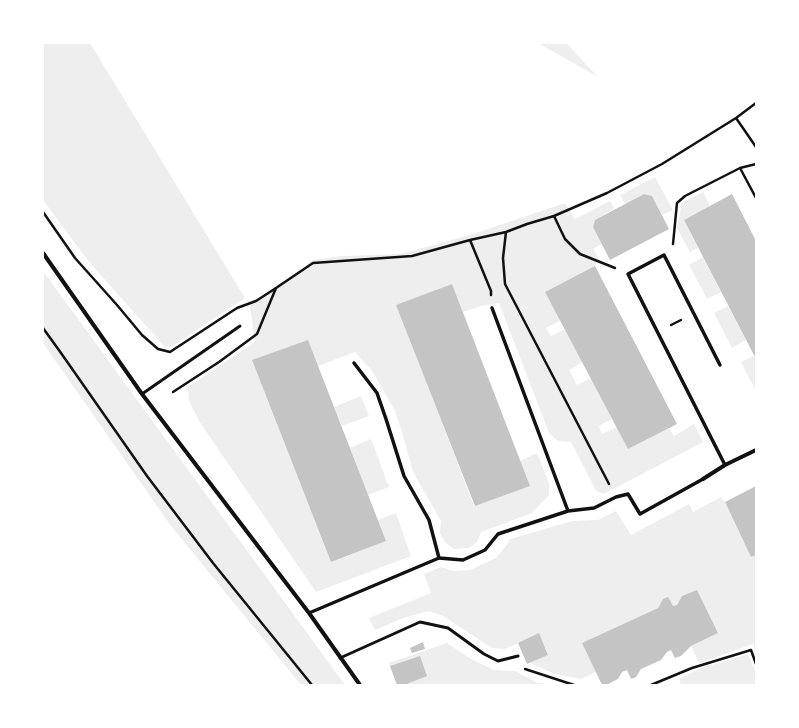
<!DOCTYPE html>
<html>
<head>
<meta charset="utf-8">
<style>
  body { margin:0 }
  #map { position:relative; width:799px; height:728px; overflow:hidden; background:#fff; font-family:"DM Sans",sans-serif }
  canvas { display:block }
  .frame { position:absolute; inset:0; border:44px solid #fff; pointer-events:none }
</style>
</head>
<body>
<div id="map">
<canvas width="799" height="728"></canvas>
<div class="frame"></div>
</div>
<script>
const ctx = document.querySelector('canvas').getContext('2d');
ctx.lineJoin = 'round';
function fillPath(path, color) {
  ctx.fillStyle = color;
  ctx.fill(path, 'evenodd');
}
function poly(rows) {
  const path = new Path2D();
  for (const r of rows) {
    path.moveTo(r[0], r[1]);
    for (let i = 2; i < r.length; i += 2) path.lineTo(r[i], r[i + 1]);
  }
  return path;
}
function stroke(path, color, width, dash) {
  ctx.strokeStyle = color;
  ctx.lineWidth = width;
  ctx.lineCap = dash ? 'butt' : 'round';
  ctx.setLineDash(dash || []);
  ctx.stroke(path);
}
const green = poly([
  [43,43,90,43,245,298,173,346,165,347,89,262,43,200],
  [538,43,566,43,598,77],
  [655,177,673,210,662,215,652,196,644,194,625,204,620,195],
  [703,192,710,206,684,220,698,248,690,252,677,228,682,203],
  [610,201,614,209,595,220,593,227,602,244,593,249,599,259,595,266,560,285,561,320,546,328,551,336,565,329,583,362,569,370,577,385,591,378,612,419,599,426,602,434,617,427,628,449,669,428,674,436,694,424,703,442,604,494,596,491,571,442,558,441,549,433,499,303,481,306,463,312,452,284,397,305,474,506,530,486,520,461,537,453,549,483,549,495,532,513,481,532,477,542,469,548,454,549,445,542,440,533,441,521,413,472,402,432,395,411,372,371,355,352,318,366,252,360,331,562,386,541,378,520,396,513,411,556,316,592,199,421,189,401,188,387,255,342,250,306,313,260,342,256,400,254,470,235,565,203,575,219],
  [703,257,721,292,707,299,689,265],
  [43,271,345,685,301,685,171,526,43,343],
  [728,306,746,340,732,348,714,313],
  [754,356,756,359,756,391,741,362],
  [361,396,369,416,342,426,334,407],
  [371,439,389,487,368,495,350,448],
  [721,497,725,502,751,557,756,555,756,652,753,644,699,663,691,646,718,633,697,590,682,596,677,605,673,606,663,599,658,608,583,643,596,672,581,679,555,674,530,663,548,654,539,634,505,649,492,648,443,616,429,611,403,618,375,630,369,618,431,593,424,574,441,567,454,571,470,570,496,558,506,546,510,539,572,521,598,520,616,511,631,535,689,504,693,512],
  [447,643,471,659,494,670,515,671,538,683,557,685,397,685,389,663],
  [748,654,756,673,756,685,680,685,681,684,679,679,701,668]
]);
const building = poly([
  [644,194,652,196,669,229,610,260,593,227,595,220],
  [732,194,756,241,756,359,684,220],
  [595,266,677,424,628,449,545,292],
  [452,284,530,486,475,506,396,305],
  [308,340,386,541,331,562,252,360],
  [756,486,756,555,751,557,725,502],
  [697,590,718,633,691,646,681,656,675,658,671,650,667,652,661,660,641,669,636,677,631,679,627,670,622,672,618,679,606,685,602,685,582,643,658,608,663,599,668,597,673,606,677,605,682,596],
  [539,633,548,655,527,664,518,643],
  [423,642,425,649,412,653,410,648],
  [420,656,427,676,404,685,397,685,390,666]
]);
const path = poly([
  [736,118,756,147],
  [756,164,740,168,756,198],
  [43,212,75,258,117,305,142,335,158,349,170,352,237,308,256,301,276,288],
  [554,216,565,239,580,254,615,268],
  [506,232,503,258,505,284,609,484],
  [470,240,491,291,491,295],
  [673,244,677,203,685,196,740,168],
  [671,325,681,320],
  [43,328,61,353,147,476,213,563,312,685],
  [173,392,219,362,257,334,276,288,313,263,412,256,470,240,506,232,527,224,554,216,607,193,662,164,736,118,756,103],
  [525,669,574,685],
  [651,685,692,668,751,650,756,664]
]);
const service = poly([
  [142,394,240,326],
  [309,613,439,558],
  [340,658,420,622,448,628,484,654,498,661,518,656]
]);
const pedestrian = poly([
  [354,363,377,393,386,419,404,476,429,520,439,558,463,560,485,550,498,534,568,511,492,308],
  [720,365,664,255,628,274,725,465],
  [568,511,594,508,616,497,628,494,640,514,703,479]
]);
const minor = poly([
  [43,253,142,394,309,613,360,685],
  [703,479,725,465,756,450]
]);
fillPath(green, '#eee');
fillPath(building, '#c4c4c4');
stroke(path, '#111', 2.5);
stroke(service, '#111', 3);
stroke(pedestrian, '#111', 3.5);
stroke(minor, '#111', 4);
</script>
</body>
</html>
